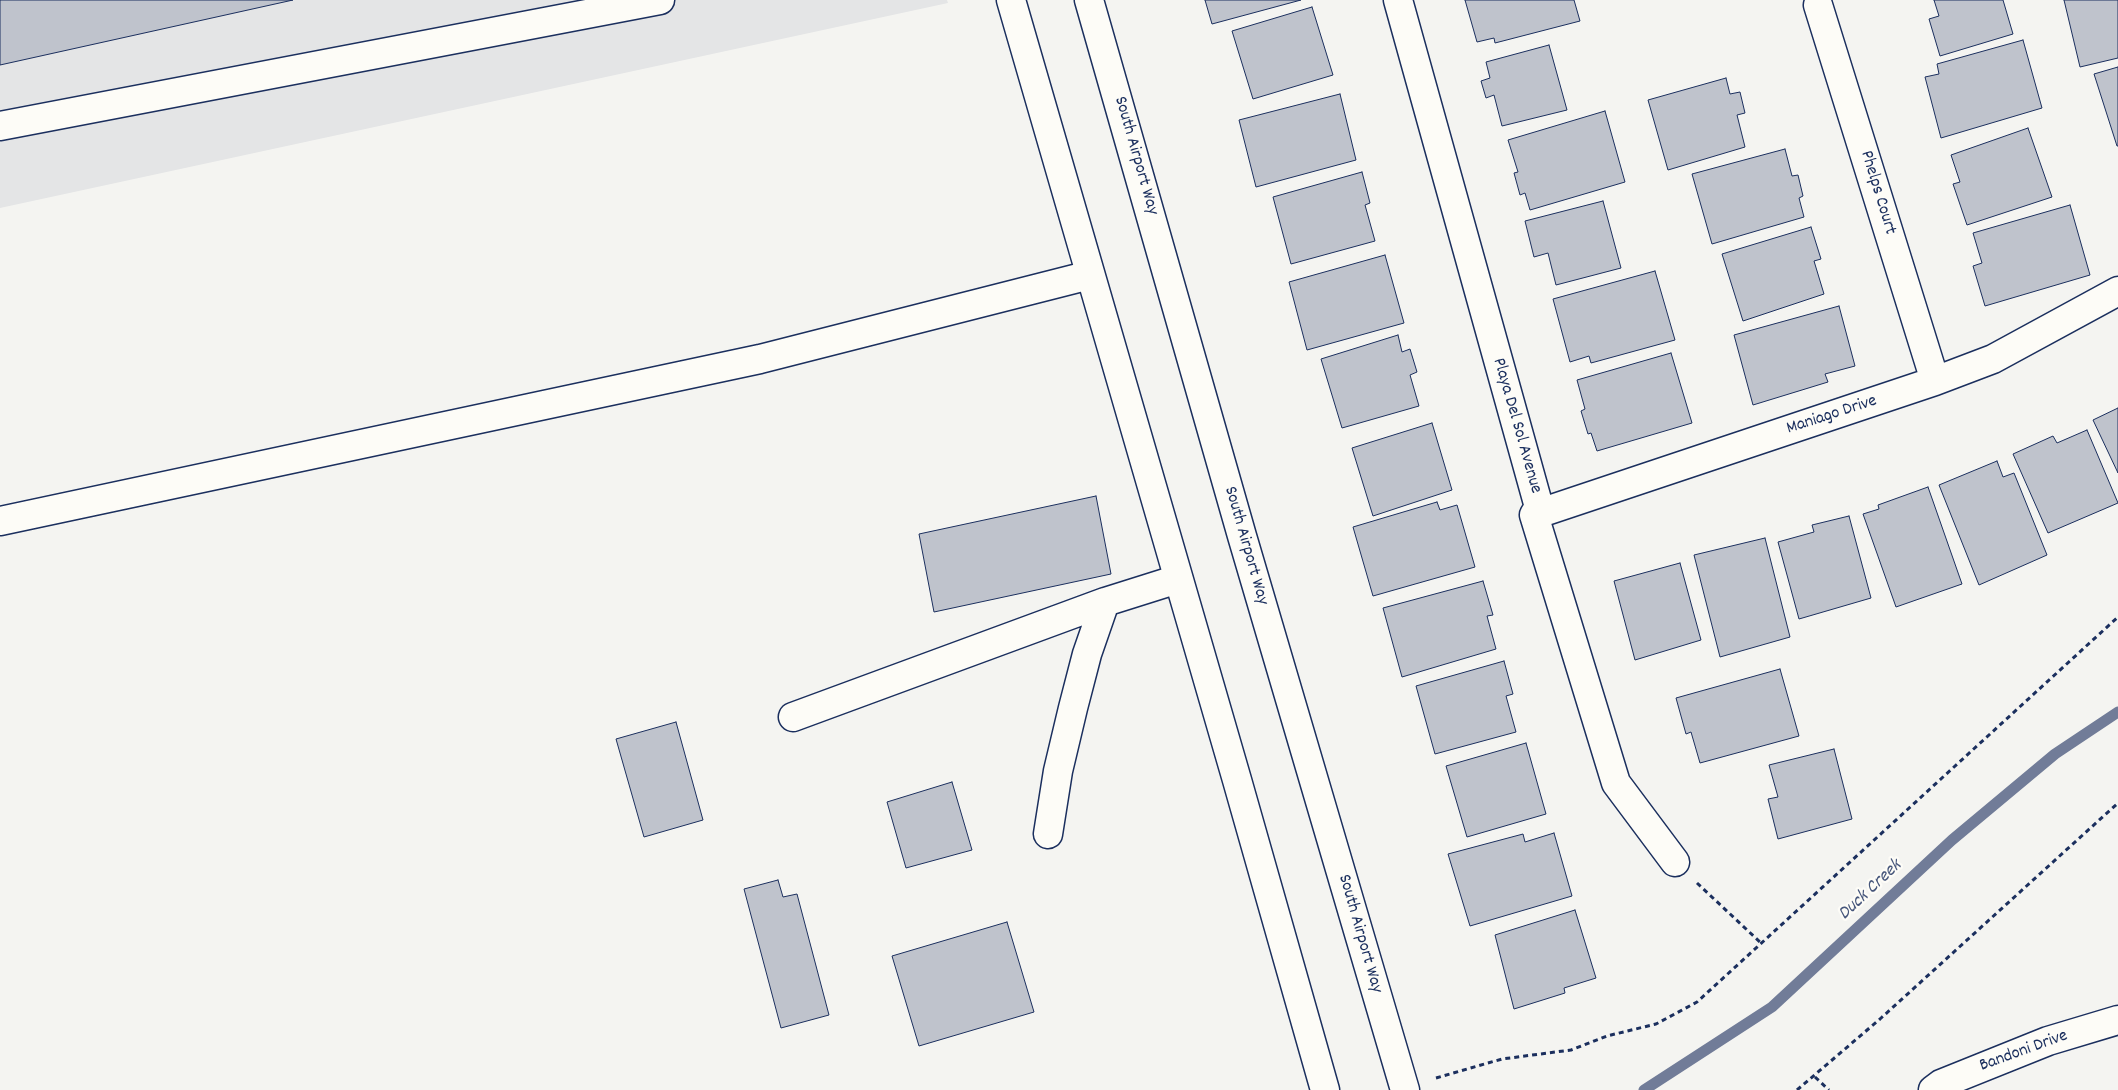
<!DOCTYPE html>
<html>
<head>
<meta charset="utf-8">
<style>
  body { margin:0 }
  canvas { display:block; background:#f4f4f1 }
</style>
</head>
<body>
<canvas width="2118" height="1090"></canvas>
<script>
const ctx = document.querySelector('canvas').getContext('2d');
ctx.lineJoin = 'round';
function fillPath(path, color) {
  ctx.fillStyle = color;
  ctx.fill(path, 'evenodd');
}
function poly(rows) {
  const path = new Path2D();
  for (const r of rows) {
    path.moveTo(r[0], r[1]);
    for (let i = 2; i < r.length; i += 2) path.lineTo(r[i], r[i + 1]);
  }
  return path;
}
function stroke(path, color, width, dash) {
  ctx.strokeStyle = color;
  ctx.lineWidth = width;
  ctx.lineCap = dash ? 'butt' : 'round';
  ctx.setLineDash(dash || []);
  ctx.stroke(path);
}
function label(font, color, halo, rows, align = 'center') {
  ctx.font = font + ' Dekko,sans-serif';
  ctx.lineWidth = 4.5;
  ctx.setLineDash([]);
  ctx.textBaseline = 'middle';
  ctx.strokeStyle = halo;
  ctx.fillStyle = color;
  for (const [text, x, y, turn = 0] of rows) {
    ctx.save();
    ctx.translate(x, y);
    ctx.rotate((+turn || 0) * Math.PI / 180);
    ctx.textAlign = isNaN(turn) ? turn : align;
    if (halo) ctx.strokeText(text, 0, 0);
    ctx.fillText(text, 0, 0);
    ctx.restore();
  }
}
const built = poly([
  [0,0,947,0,948,3,0,208]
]);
const stream = poly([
  [1644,1090,1772,1007,1952,840,2055,754,2118,712]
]);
const building = poly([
  [0,0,293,0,0,65,0,0],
  [1205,0,1301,0,1212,24,1205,0],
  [1465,0,1574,0,1580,21,1495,43,1494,38,1477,42,1465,0],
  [1934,0,2003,0,2013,34,1940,56,1929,19,1939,16,1934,0],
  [2064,0,2118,0,2118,58,2080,67,2064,0],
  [1312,7,1333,75,1253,99,1232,31,1312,7],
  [2023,40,2042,108,1941,138,1925,77,1939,74,1937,64,2023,40],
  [1549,45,1567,110,1502,126,1494,95,1486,98,1481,81,1490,78,1486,62,1549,45],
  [2118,67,2118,146,2117,146,2094,74,2118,67],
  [1726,78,1730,94,1740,92,1745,113,1737,115,1745,147,1668,170,1648,100,1726,78],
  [1340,94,1356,160,1256,187,1239,120,1340,94],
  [1605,111,1625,182,1530,210,1525,193,1520,195,1514,173,1518,172,1508,140,1605,111],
  [2028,128,2052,197,1967,225,1953,184,1960,182,1951,155,2028,128],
  [1785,149,1792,176,1798,175,1803,196,1799,198,1804,217,1712,244,1692,174,1785,149],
  [1362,172,1370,203,1365,205,1375,241,1291,264,1273,197,1362,172],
  [1603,201,1621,268,1556,285,1548,253,1534,257,1525,221,1603,201],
  [2070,205,2090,275,1985,306,1973,266,1982,263,1973,233,2070,205],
  [1811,227,1821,259,1814,261,1824,294,1743,321,1722,254,1811,227],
  [1385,255,1404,323,1307,350,1289,282,1385,255],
  [1655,271,1675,340,1591,363,1589,356,1570,362,1553,299,1655,271],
  [1839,306,1855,366,1825,374,1828,382,1753,405,1734,335,1839,306],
  [1398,335,1402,352,1410,349,1417,372,1410,375,1419,406,1342,428,1321,359,1398,335],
  [1671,353,1692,423,1597,451,1591,433,1588,434,1581,411,1585,409,1577,380,1671,353],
  [2118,408,2118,473,2093,420,2118,408],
  [1432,423,1452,490,1373,516,1352,448,1432,423],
  [2087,430,2118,503,2048,533,2013,454,2053,436,2057,443,2087,430],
  [1997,461,2003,477,2014,473,2047,555,1979,585,1939,485,1997,461],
  [1928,487,1962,584,1896,607,1863,514,1879,509,1878,505,1928,487],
  [1096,496,1111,574,934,612,919,534,1096,496],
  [1437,502,1440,510,1457,505,1475,567,1373,596,1353,527,1437,502],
  [1849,516,1871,598,1799,619,1778,542,1814,532,1812,525,1849,516],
  [1765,538,1790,637,1720,657,1694,555,1765,538],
  [1680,563,1701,640,1635,660,1614,581,1680,563],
  [1483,581,1493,615,1487,616,1496,649,1402,677,1383,608,1483,581],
  [1504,661,1513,694,1506,696,1516,732,1435,754,1416,686,1504,661],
  [1780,669,1799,736,1700,763,1691,732,1686,734,1676,698,1780,669],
  [676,722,703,820,644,837,616,739,676,722],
  [1526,743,1546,814,1467,837,1446,766,1526,743],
  [1834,749,1852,819,1778,839,1768,799,1778,797,1769,765,1834,749],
  [952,782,972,850,906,868,887,802,952,782],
  [1554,833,1572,896,1470,926,1448,854,1523,834,1525,842,1554,833],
  [778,880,783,897,797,894,829,1015,781,1028,744,889,778,880],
  [1575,910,1596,978,1564,988,1565,993,1514,1009,1495,935,1575,910],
  [1007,922,1034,1012,919,1046,892,956,1007,922]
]);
const path = poly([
  [1697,883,1761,943],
  [1815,1077,1829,1090],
  [1436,1078,1502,1059,1571,1050,1607,1036,1656,1024,1697,1002,2118,617],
  [1797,1090,1880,1019,2118,803]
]);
const minor = poly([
  [1398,0,1539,507,1534,515,1616,783,1675,862],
  [1818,5,1935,381],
  [0,126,660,0],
  [1534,515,1935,381,1993,359,2118,291],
  [0,521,760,359,1090,275],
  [793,717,1105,602,1178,579],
  [1048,834,1058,771,1073,708,1087,654,1105,602],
  [1933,1090,1941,1084,2048,1041,2118,1020]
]);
const major = poly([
  [1011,0,1237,780,1325,1090],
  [1089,0,1242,536,1405,1090]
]);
const streetNames = [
  ["South Airport Way",1135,156,74],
  ["Phelps Court",1877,193,73],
  ["Maniago Drive",1832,416,-18],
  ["Playa Del Sol Avenue",1516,426,74],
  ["South Airport Way",1245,546,74],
  ["South Airport Way",1359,934,74],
  ["Bandoni Drive",2024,1052,-20]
];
const waterNames = [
  ["Duck Creek",1871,891,-43]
];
fillPath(built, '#e4e5e6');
stroke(stream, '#717c98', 11);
fillPath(building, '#bfc3cc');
stroke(building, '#1b2f5e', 1);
stroke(minor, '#1b2f5e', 31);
stroke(major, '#1b2f5e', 31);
stroke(path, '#1b2f5e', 3, [5, 4]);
stroke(minor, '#fdfcf7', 28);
stroke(major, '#fdfcf7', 28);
label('18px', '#1b2f5e', '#fdfcf7', streetNames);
label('italic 19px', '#46567b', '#fdfcf7', waterNames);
</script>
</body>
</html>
